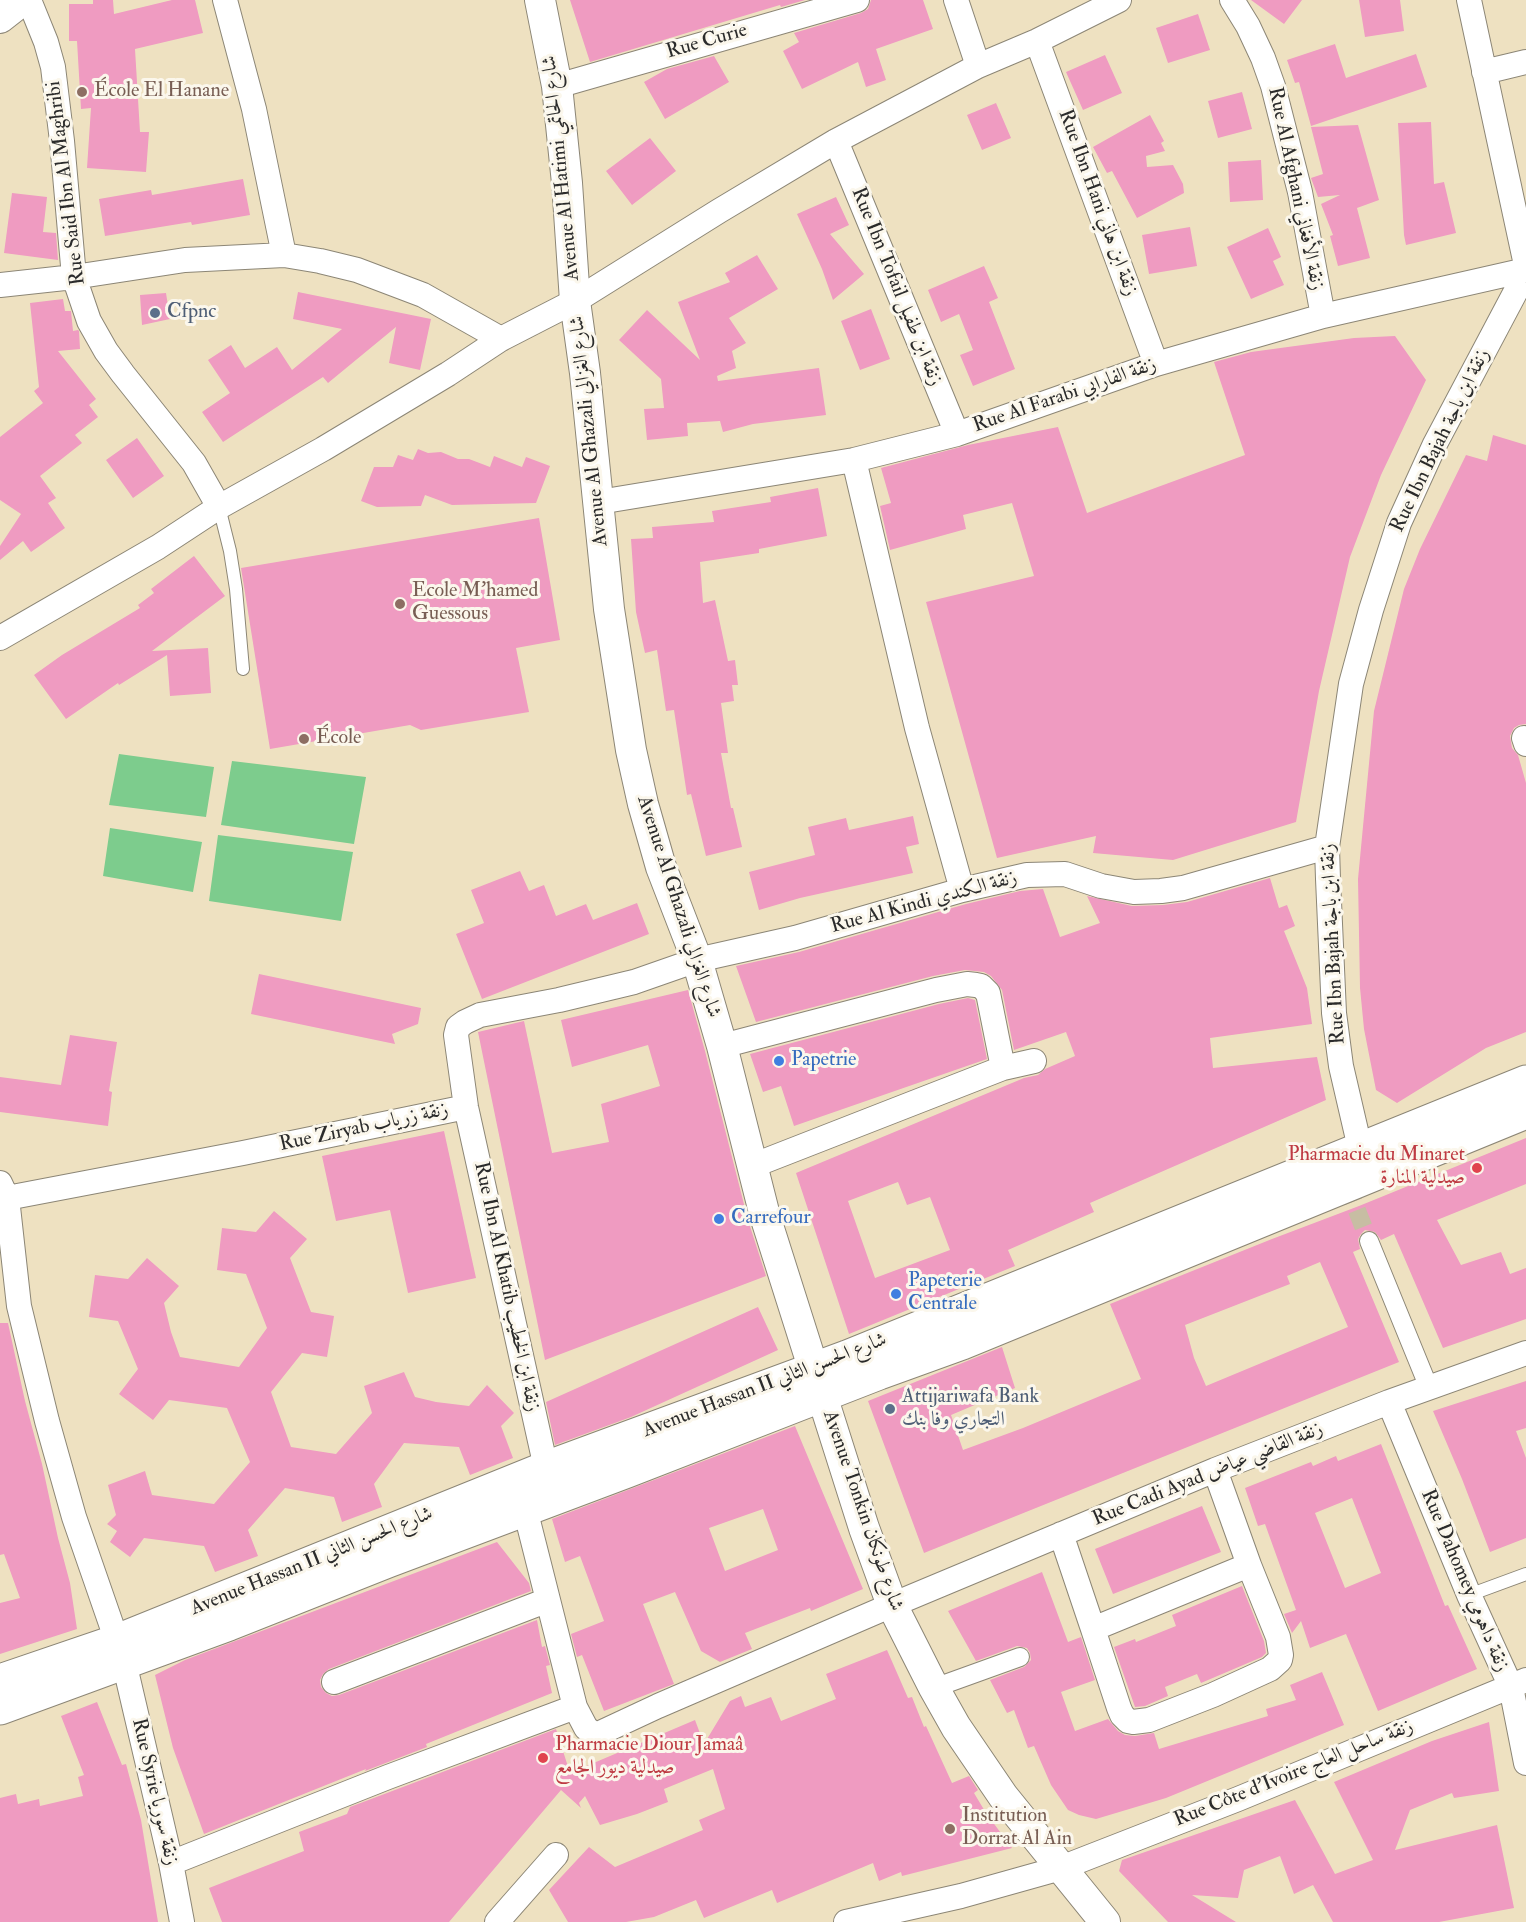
<!DOCTYPE html>
<html>
<head>
<meta charset="utf-8">
<style>
  body { margin:0 }
  canvas { display:block; background:#eee1c1 }
</style>
</head>
<body>
<canvas width="1526" height="1922"></canvas>
<script>
const ctx = document.querySelector('canvas').getContext('2d');
ctx.lineJoin = 'round';
function fillPath(path, color) {
  ctx.fillStyle = color;
  ctx.fill(path, 'evenodd');
}
function poly(rows) {
  const path = new Path2D();
  for (const r of rows) {
    path.moveTo(r[0], r[1]);
    for (let i = 2; i < r.length; i += 2) path.lineTo(r[i], r[i + 1]);
  }
  return path;
}
function stroke(path, color, width, dash) {
  ctx.strokeStyle = color;
  ctx.lineWidth = width;
  ctx.lineCap = dash ? 'butt' : 'round';
  ctx.setLineDash(dash || []);
  ctx.stroke(path);
}
function label(font, color, halo, rows, align = 'center') {
  ctx.font = font + ' "IM FELL Double Pica",Amiri,serif';
  ctx.lineWidth = 6;
  ctx.setLineDash([]);
  ctx.textBaseline = 'middle';
  ctx.strokeStyle = halo;
  ctx.fillStyle = color;
  for (const [text, x, y, turn = 0] of rows) {
    ctx.save();
    ctx.translate(x, y);
    ctx.rotate((+turn || 0) * Math.PI / 180);
    ctx.textAlign = isNaN(turn) ? turn : align;
    if (halo) ctx.strokeText(text, 0, 0);
    ctx.fillText(text, 0, 0);
    ctx.restore();
  }
}
const green = poly([
  [119,754,214,767,206,817,109,805],
  [232,761,366,777,354,844,221,825],
  [110,828,202,842,193,892,103,876],
  [218,835,353,852,341,921,209,901]
]);
const building = poly([
  [93,0,113,0,114,14,172,0,195,0,203,33,135,49,140,132,149,132,146,172,87,168,91,108,81,109,77,41,69,41,69,4,93,4],
  [570,0,805,0,781,7,780,5,590,62],
  [871,0,923,0,933,29,876,49,886,80,866,87,858,62,802,89,783,51,799,42,794,33,861,13,868,9],
  [1251,0,1302,0,1284,24],
  [1359,0,1400,0,1404,31,1365,37],
  [1198,14,1210,50,1168,63,1156,28],
  [1335,44,1346,78,1416,54,1427,87,1311,126,1299,82,1295,83,1287,60],
  [1105,55,1122,93,1083,110,1066,72],
  [714,56,729,82,665,119,644,82,667,69],
  [1242,92,1252,129,1218,138,1208,101],
  [996,103,1011,138,982,150,967,115],
  [1150,115,1164,141,1161,143,1165,151,1146,156,1147,167,1173,165,1183,184,1184,193,1137,218,1112,171,1107,173,1093,147],
  [1431,122,1434,184,1444,182,1456,233,1406,245,1404,235,1398,123],
  [1358,125,1379,200,1357,208,1370,258,1338,266,1330,236,1333,235,1321,204,1340,195,1318,197,1311,178,1323,174,1311,127],
  [650,138,676,171,632,205,606,171],
  [1261,160,1263,200,1230,202,1228,162],
  [243,179,250,215,192,225,191,222,105,236,99,199,151,190,152,195],
  [12,193,47,197,43,232,56,233,58,260,4,253],
  [836,197,849,225,830,234,864,274,833,300,822,269,797,214],
  [1190,227,1197,266,1149,274,1142,235],
  [1268,228,1281,257,1273,261,1284,285,1251,299,1227,247],
  [757,255,778,289,729,318,746,343,732,351,736,368,717,376,718,381,819,368,826,415,753,424,723,432,720,421,687,423,688,436,647,440,644,409,664,408,661,379,619,340,647,310,700,360,678,302,730,282,725,273],
  [984,266,998,298,989,302,1015,369,973,386,960,355,973,350,959,314,941,322,928,290],
  [298,292,431,319,420,370,389,363,396,327,328,383,323,377,223,442,202,412,230,393,208,360,231,345,245,368,277,347,292,370,342,329,293,319],
  [166,293,170,319,142,325,140,295],
  [63,299,65,311,71,311,73,331,78,330,79,331,80,349,58,351,96,399,89,405,98,417,75,435,82,443,40,476,56,498,48,503,65,528,31,552,23,541,0,560,0,546,21,514,0,500,0,437,43,403,34,391,39,387,30,303],
  [871,309,890,359,860,370,841,321],
  [1395,336,1426,380,1381,475,1350,557,1319,691,1296,822,1173,860,1093,853,1096,836,997,858,926,602,1034,576,1012,503,963,515,966,529,890,550,880,506,891,503,881,468,968,445,1058,427,1087,513,1245,455,1214,362,1251,352,1354,338],
  [1493,435,1526,445,1526,724,1519,725,1514,728,1510,736,1512,748,1518,755,1526,783,1526,1032,1486,1048,1397,1103,1376,1090,1364,1029,1360,988,1358,879,1374,711,1404,589,1420,549,1466,455,1487,461],
  [137,438,164,476,133,498,106,460],
  [418,449,428,453,441,452,458,459,469,459,490,467,494,456,522,467,526,457,550,466,536,503,452,505,425,495,421,506,377,507,361,501,374,467,393,467,398,455,413,460],
  [818,488,827,536,759,549,759,553,700,562,703,603,715,600,728,661,735,660,738,685,732,685,734,701,721,703,728,753,721,753,731,808,733,808,742,847,706,856,691,794,687,795,674,710,666,711,657,650,645,653,636,612,631,539,653,538,652,527,714,522,712,511,771,502,770,497],
  [539,518,560,640,516,648,529,712,421,730,410,725,270,749,241,568],
  [194,556,225,596,152,651,208,648,211,693,170,696,167,655,119,685,118,683,66,719,34,675,62,655,140,608,138,605,154,593,151,589],
  [913,816,919,844,906,847,913,873,800,898,759,910,749,872,815,855,808,827,846,818,849,830],
  [520,871,529,891,544,885,556,916,586,904,593,920,637,903,649,934,482,999,456,934,484,923,471,890],
  [1270,878,1279,908,1287,905,1295,926,1284,931,1307,988,1312,1024,1210,1038,1213,1068,1317,1057,1326,1100,1090,1203,1094,1212,1008,1250,1015,1266,849,1334,796,1173,1024,1078,1038,1075,1045,1069,1075,1056,1066,1032,1014,1050,1002,990,991,976,984,972,965,970,933,976,756,1022,736,966,799,952,966,904,1020,891,1043,889,1060,937,1100,923,1087,896,1132,906,1163,905,1187,902],
  [898,1182,907,1205,930,1197,950,1250,875,1278,848,1201],
  [259,974,421,1008,418,1024,392,1034,395,1044,251,1014],
  [688,990,705,1051,748,1220,766,1276,545,1360,478,1032,524,1021,552,1153,609,1142,601,1104,660,1086,648,1045,572,1067,561,1020],
  [968,998,975,1000,987,1059,794,1126,781,1086,763,1092,750,1054,939,1004],
  [70,1035,117,1042,109,1091,112,1092,108,1126,0,1112,0,1077,61,1085],
  [444,1131,476,1278,408,1293,390,1210,336,1221,322,1156],
  [1526,1138,1526,1184,1437,1220,1461,1265,1501,1252,1510,1274,1526,1268,1526,1319,1443,1348,1394,1234,1381,1240,1375,1232,1365,1230,1361,1234,1358,1239,1360,1249,1353,1252,1399,1362,924,1553,868,1401,1002,1347,1015,1388,951,1415,963,1450,1023,1428,1141,1379,1110,1304,1272,1239,1359,1206],
  [1320,1262,1348,1327,1206,1386,1194,1358,1185,1325,1290,1284,1287,1276],
  [274,1211,307,1239,290,1258,311,1312,334,1316,327,1357,302,1353,271,1392,291,1447,336,1454,372,1413,364,1386,404,1372,415,1397,436,1402,469,1406,487,1385,514,1413,501,1426,513,1458,470,1475,459,1447,404,1443,374,1484,382,1507,342,1522,334,1497,285,1488,248,1530,258,1556,215,1572,204,1546,144,1538,130,1557,110,1542,117,1531,107,1524,116,1515,108,1485,145,1471,152,1495,214,1504,250,1462,227,1408,169,1400,153,1420,119,1394,138,1369,118,1321,89,1317,95,1275,128,1279,147,1258,179,1286,164,1303,171,1332,180,1357,239,1367,267,1328,246,1274,217,1270,222,1228,256,1232],
  [758,1307,778,1350,631,1417,555,1445,546,1402],
  [0,1323,8,1323,25,1401,42,1464,58,1538,70,1583,77,1629,0,1654,0,1603,20,1598,4,1554,0,1555],
  [1526,1381,1526,1428,1516,1431,1526,1458,1526,1538,1490,1552,1462,1479,1433,1411],
  [795,1426,863,1589,811,1611,810,1608,745,1633,752,1649,720,1662,701,1651,675,1592,643,1604,674,1684,604,1711,582,1655,577,1657,571,1634,604,1621,580,1556,565,1562,552,1519],
  [763,1509,778,1550,725,1571,709,1528],
  [1381,1444,1445,1606,1448,1605,1477,1669,1378,1711,1346,1634,1310,1648,1301,1621,1292,1633,1284,1614,1296,1610,1265,1524,1258,1526,1245,1488,1311,1462,1313,1466,1336,1456,1338,1461],
  [1352,1498,1381,1573,1345,1588,1315,1513],
  [1202,1506,1221,1552,1113,1594,1095,1549],
  [497,1542,529,1583,531,1591,329,1669,323,1674,320,1680,321,1687,326,1693,332,1696,339,1695,537,1620,542,1647,545,1646,550,1665,546,1666,552,1693,426,1744,427,1747,365,1771,366,1769,204,1834,173,1748,155,1675,185,1660],
  [1042,1572,1068,1642,1081,1637,1095,1680,1061,1692,1075,1731,1108,1719,1118,1731,1125,1735,1135,1736,1154,1733,1159,1749,1268,1716,1266,1709,1296,1700,1290,1685,1322,1672,1344,1725,1166,1798,1096,1819,1079,1815,1068,1810,1051,1785,1034,1746,1028,1748,1014,1710,1007,1713,990,1680,1024,1667,1031,1660,1030,1653,1027,1648,1017,1646,976,1661,948,1611],
  [1242,1586,1264,1641,1266,1653,1262,1657,1201,1683,1197,1674,1165,1687,1168,1696,1145,1706,1135,1707,1114,1647,1135,1639,1136,1642,1176,1626,1172,1615],
  [887,1650,908,1698,912,1697,924,1727,926,1726,952,1783,969,1776,978,1790,974,1793,986,1813,1012,1848,902,1876,901,1872,879,1881,873,1863,777,1903,772,1890,704,1918,696,1900,654,1917,626,1922,568,1922,549,1890,589,1847,615,1867,703,1830,699,1820,725,1809,713,1769,664,1789,668,1802,637,1814,600,1825,585,1796,579,1803,581,1808,561,1790,449,1922,222,1922,209,1888,304,1851,299,1832,347,1814,350,1807,556,1729,570,1773,695,1720,704,1744,730,1701,741,1696,745,1707,771,1697,781,1721,836,1699,826,1674],
  [97,1702,122,1765,126,1764,141,1820,158,1922,0,1922,0,1798,16,1794,18,1804,39,1799,40,1806,83,1796,78,1777,84,1775,61,1716],
  [1489,1722,1499,1791,1454,1798,1452,1793,1410,1810,1395,1850,1497,1825,1514,1908,1439,1922,1333,1922,1313,1885,1294,1894,1280,1856,1244,1870,1238,1898,1192,1895,1236,1922,1168,1922,1119,1871,1122,1860,1295,1800,1335,1874,1373,1860,1334,1782,1432,1741]
]);
const pedestrianTunnel = poly([
  [1347,1185,1369,1241]
]);
const service = poly([
  [219,507,230,551,236,589,243,669],
  [1469,1595,1526,1574]
]);
const pedestrian = poly([
  [1369,1241,1429,1388],
  [934,1688,1020,1657]
]);
const minor = poly([
  [29,0,46,42,53,67,62,141,74,277,89,321,106,351,123,374,194,463,219,507],
  [225,0,254,109,284,255],
  [956,0,978,66],
  [1232,0,1248,26,1263,58,1273,86,1300,192,1323,316],
  [1469,0,1526,265],
  [1037,41,1156,364],
  [1484,72,1526,62],
  [557,86,857,0],
  [836,141,957,434],
  [0,285,74,277,185,260,284,255,320,261,357,270,423,295,501,339],
  [854,460,917,728,962,890],
  [599,502,854,460,957,434,1156,364,1323,316,1526,270],
  [0,638,158,547,219,507,323,449,448,374,501,339,575,301,719,211,836,141,978,66,1037,41,1119,0],
  [1524,738,1526,744],
  [722,1046,936,990,967,984,976,985,981,986,988,993,1003,1068],
  [1360,1148,1341,1066,1334,1013,1328,879,1327,847,1351,684,1371,610,1399,523,1435,444,1526,272],
  [752,1166,1003,1068,1034,1061],
  [0,1183,7,1198,19,1306,47,1421,74,1517,117,1641],
  [7,1198,243,1153,466,1107],
  [1389,1402,1469,1595,1511,1687,1526,1763],
  [546,1468,466,1107,456,1035,458,1027,465,1022,480,1015,559,1000,634,982,697,960,795,938,962,890,1027,875,1065,874,1101,886,1134,892,1161,891,1183,888,1327,847],
  [525,1509,575,1707,586,1728,594,1734,598,1734,658,1706,892,1605,1215,1470,1389,1402,1526,1353],
  [1061,1534,1093,1629,1249,1565,1215,1470],
  [1093,1629,1119,1708,1122,1715,1128,1721,1133,1722,1149,1720,1213,1695,1270,1669,1280,1660,1281,1655,1278,1637,1249,1565],
  [124,1662,171,1863,182,1922],
  [334,1682,548,1600],
  [171,1863,388,1777,575,1707],
  [497,1922,556,1855],
  [846,1922,961,1896,1061,1868,1238,1799,1526,1680]
]);
const tertiary = poly([
  [540,0,557,86,567,183,575,301,585,373,609,609,631,750,643,804,661,867,697,960,722,1046,765,1216,864,1528,892,1605,934,1688,956,1727,1003,1796,1105,1922],
  [0,18,23,0]
]);
const primary = poly([
  [0,1681,117,1641,546,1468,847,1357,1526,1082],
  [0,1708,229,1624,388,1561,627,1471,879,1373,962,1343,1526,1112]
]);
const markers = [
  [82,92,6,"#8d6e63"],
  [155,313,6,"#5c6f8a"],
  [400,604,6,"#8d6e63"],
  [304,739,6,"#8d6e63"],
  [779,1061,6,"#3f7fe0"],
  [1477,1168,6,"#e0444e"],
  [719,1219,6,"#3f7fe0"],
  [896,1294,6,"#3f7fe0"],
  [890,1409,6,"#5c6f8a"],
  [543,1758,6,"#e0444e"],
  [950,1829,6,"#8d6e63"]
];
const streetNames = [
  ["Rue Curie",707,42,-16],
  ["Avenue Al Hatimi شارع الحاتمي",562,168,-96],
  ["Rue Said Ibn Al Maghribi",67,183,-97],
  ["Rue Al Afghani زنقة الأفغاني",1295,189,78],
  ["Rue Ibn Hani زنقة ابن هاني",1097,203,70],
  ["Rue Ibn Tofail زنقة ابن طفيل",896,287,68],
  ["Rue Al Farabi زنقة الفارابي",1065,396,-19],
  ["Avenue Al Ghazali شارع الغزالي",590,431,-96],
  ["Rue Ibn Bajah زنقة ابن باجة",1441,441,-64],
  ["Rue Al Kindi زنقة الكندي",924,903,-15],
  ["Avenue Al Ghazali شارع الغزالي",678,907,72],
  ["Rue Ibn Bajah زنقة ابن باجة",1334,944,-93],
  ["Rue Ziryab زنقة زرياب",364,1128,-12],
  ["Rue Ibn Al Khatib زنقة ابن الخطيب",506,1287,78],
  ["Avenue Hassan II شارع الحسن الثاني",765,1386,-21],
  ["Rue Cadi Ayad زنقة القاضي عياض",1208,1475,-22],
  ["Avenue Tonkin شارع طونكان",862,1511,71],
  ["Avenue Hassan II شارع الحسن الثاني",312,1562,-22],
  ["Rue Dahomey زنقة داهومي",1464,1581,67],
  ["Rue Côte d'Ivoire زنقة ساحل العاج",1294,1774,-22],
  ["Rue Syrie زنقة سوريا",154,1792,77]
];
const educationNames = [
  ["École El Hanane",94,92],
  ["Ecole M'hamed",412,592],
  ["Guessous",412,615],
  ["École",316,739],
  ["Institution",962,1817],
  ["Dorrat Al Ain",962,1840]
];
const serviceNames = [
  ["Cfpnc",167,313],
  ["Attijariwafa Bank",902,1398],
  ["التجاري وفا بنك",902,1421]
];
const shopNames = [
  ["Papetrie",791,1061],
  ["Carrefour",731,1219],
  ["Papeterie",908,1282],
  ["Centrale",908,1305]
];
const healthNames = [
  ["Pharmacie du Minaret",1465,1156],
  ["صيدلية المنارة",1465,1179],
  ["Pharmacie Diour Jamaâ",555,1746,"left"],
  ["صيدلية ديور الجامع",555,1769,"left"]
];
fillPath(green, '#7dcc8d');
fillPath(building, '#ef9bc1');
stroke(pedestrianTunnel, '#c7bda3', 18, [18, 9]);
stroke(service, '#8c8676', 14);
stroke(pedestrian, '#8c8676', 20);
stroke(minor, '#8c8676', 26);
stroke(tertiary, '#8c8676', 32);
stroke(primary, '#8c8676', 35);
stroke(service, '#fff', 12);
stroke(pedestrian, '#fff', 18);
stroke(minor, '#fff', 24);
stroke(tertiary, '#fff', 30);
stroke(primary, '#fff', 33);
for (const [x, y, r, color] of markers) {
  const dot = new Path2D();
  dot.arc(x, y, r, 0, 2 * Math.PI);
  ctx.fillStyle = color;
  ctx.fill(dot);
  stroke(dot, '#fbf7ec', 2);
}
label('20px', '#2b2b2b', '#fbf7ec', streetNames);
label('20px', '#785e54', '#fbf7ec', educationNames, 'left');
label('20px', '#4e5e75', '#fbf7ec', serviceNames, 'left');
label('20px', '#366cbe', '#fbf7ec', shopNames, 'left');
label('20px', '#be3a42', '#fbf7ec', healthNames, 'right');
</script>
</body>
</html>
